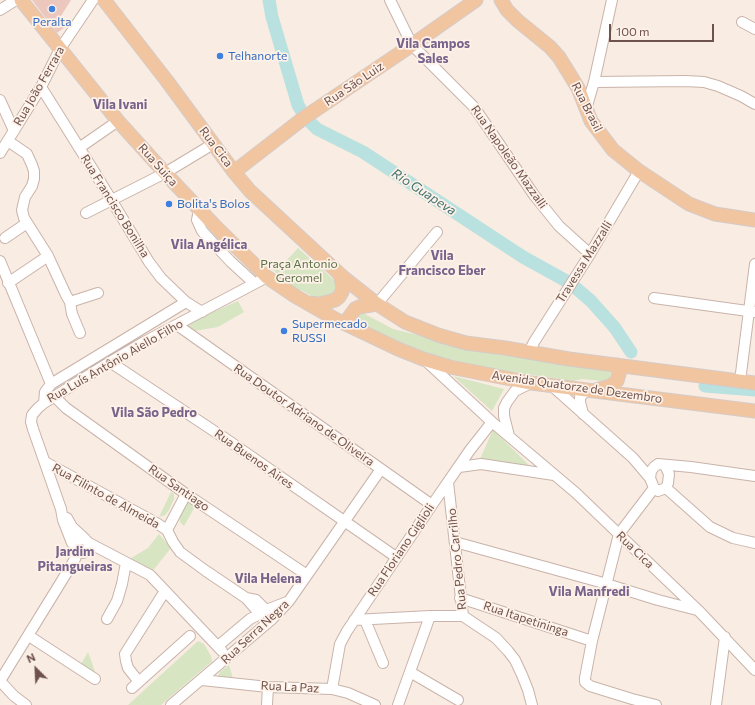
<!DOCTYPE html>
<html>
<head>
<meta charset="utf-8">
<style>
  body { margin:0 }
  #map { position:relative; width:755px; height:705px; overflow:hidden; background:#f9ece2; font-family:Commissioner,sans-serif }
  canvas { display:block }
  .north { position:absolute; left:16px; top:649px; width:40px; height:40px; -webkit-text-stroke:3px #fdf1e8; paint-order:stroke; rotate:336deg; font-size:11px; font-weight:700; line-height:16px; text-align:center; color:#6f524b }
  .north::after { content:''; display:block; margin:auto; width:14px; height:18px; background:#6f524b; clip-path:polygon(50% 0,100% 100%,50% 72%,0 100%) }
  .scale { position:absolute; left:609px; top:24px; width:105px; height:18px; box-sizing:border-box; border:2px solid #6f524b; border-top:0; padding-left:5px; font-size:12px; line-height:14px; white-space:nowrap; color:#6f524b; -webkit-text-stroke:3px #fdf1e8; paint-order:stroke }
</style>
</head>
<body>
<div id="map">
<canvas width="755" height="705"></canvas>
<div class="north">N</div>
<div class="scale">100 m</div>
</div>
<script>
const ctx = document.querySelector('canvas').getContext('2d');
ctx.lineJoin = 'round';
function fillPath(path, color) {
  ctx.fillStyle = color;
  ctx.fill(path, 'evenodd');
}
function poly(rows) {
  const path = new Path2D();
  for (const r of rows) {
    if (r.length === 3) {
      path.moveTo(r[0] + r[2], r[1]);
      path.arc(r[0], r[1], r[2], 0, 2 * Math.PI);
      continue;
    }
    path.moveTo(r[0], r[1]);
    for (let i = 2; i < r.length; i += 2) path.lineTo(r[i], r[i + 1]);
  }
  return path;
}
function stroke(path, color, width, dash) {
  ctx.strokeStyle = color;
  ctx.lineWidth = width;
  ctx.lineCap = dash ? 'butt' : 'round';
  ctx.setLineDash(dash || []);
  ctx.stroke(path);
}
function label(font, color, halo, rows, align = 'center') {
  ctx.font = font + ' Commissioner,sans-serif';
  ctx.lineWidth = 3.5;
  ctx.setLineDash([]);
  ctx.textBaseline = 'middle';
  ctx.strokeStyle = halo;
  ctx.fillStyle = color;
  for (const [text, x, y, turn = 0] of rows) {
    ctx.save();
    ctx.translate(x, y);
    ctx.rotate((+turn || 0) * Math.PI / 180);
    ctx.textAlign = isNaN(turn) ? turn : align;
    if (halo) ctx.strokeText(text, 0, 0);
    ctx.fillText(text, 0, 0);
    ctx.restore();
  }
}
const green = poly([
  [298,248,333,279,337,284,338,291,331,297,313,297,303,291,295,289,270,267,287,260],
  [238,301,244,312,218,327,189,332,187,329,188,326,193,321],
  [356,313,363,313,393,329,501,355,605,368,612,372,610,378,602,381,582,379,573,381,478,367,413,350,357,325,354,319],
  [453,376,504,389,492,411],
  [493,430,532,468,480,459],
  [171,492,174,494,174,499,169,510,165,515,159,517],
  [186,498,197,503,184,526,180,522,180,516],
  [159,534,171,548,151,573,126,561,148,548],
  [198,641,204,644,211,656,212,661,210,663,161,705,128,705],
  [88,652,97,677,80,666],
  [229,665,234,682,217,678,220,672]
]);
const river = poly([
  [269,0,272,17,298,105,305,117,317,129,363,152,523,257,570,283,591,301,615,328,631,352],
  [705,386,755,390]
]);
const building = poly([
  [32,0,71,0,59,19,65,27,57,33]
]);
const minor = poly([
  [390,0,412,45,474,107,534,195,559,226,590,254],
  [0,10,16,0],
  [742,22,755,29],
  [594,82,686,81,704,82,718,86,741,96,755,104],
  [41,87,95,173,149,262,161,278,186,302,202,312],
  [0,100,14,131],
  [586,109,594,82,612,0],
  [8,141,27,154,32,165,34,171,34,179,32,186,25,197,22,210,24,218,48,256,66,295,70,302,98,293],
  [79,148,118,121],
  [0,153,41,87,60,49,93,0],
  [199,210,197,220,202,231,230,261,254,283],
  [86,213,165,173,213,144],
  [5,238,27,223],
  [0,261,51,384,186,302],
  [8,283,48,256],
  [654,298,755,312],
  [70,302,72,314,80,333],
  [377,304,437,232],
  [177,325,432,505],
  [529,352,534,342,590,254,639,171],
  [426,361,492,422,576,493,698,610,755,670],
  [110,362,226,439,396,557],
  [740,381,755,264],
  [551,385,633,458,650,478],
  [55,397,66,408,186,494,307,575],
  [44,403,45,392,51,384],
  [583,414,580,402,580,397,585,392,593,391],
  [509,436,504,416,504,408,507,402,515,391,531,383],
  [45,462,158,524,167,530],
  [665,465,669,474,668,483,666,488,658,491,654,488,650,478,651,471,654,467,658,464,691,467,755,476],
  [459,467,481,464,554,475],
  [448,482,463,616,496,638,508,651,515,660,522,675,528,690,532,705],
  [654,488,619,534,592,641,585,678,585,682,590,686,632,699,656,705],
  [666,488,710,527,733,538,755,543],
  [186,494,167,530,173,542,180,552,206,571,246,598,260,614,250,619,218,646],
  [67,518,72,527,85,539],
  [82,546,7],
  [455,542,600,582,658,600,697,610],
  [89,543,150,575,222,651],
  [75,546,72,543,63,520,61,509,33,429,31,422,32,415,38,408,44,403,110,362,144,342,267,277],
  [246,598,256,600,266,610,287,602],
  [460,598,592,641],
  [107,619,117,601,122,584,126,563],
  [354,620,430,616,463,616],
  [365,620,383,663],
  [29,636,95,679],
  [410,672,458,700],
  [202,680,268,687,332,689,348,693,375,705],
  [0,681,61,582,75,559,78,551],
  [0,681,14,696,26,705],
  [139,682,128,668,126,661,125,654,165,591],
  [132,688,190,636],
  [332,689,340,644,347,631,432,505,470,450,492,422],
  [171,705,271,620,289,601,381,469],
  [267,705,268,687],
  [398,705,430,616],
  [716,705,725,637]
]);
const major = poly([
  [21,0,118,121,165,173,214,225,267,277,295,296,335,319,398,349,423,359,450,367,531,383,755,411],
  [104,0,167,81,234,172,250,191,344,278,377,304,405,322,438,335,466,343,505,348,569,359,755,383],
  [501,0,507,10,518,21,550,47,559,57,578,88,591,121,613,150,639,171,689,204,715,214,755,220],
  [234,172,305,117,412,45,476,0],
  [308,303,319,304,328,302,335,300,339,297,342,292,343,287,340,274],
  [345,323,355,309,359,307,377,304],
  [596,390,610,386,617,381,619,374,618,365]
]);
const markers = [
  [52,9,4,"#3f7fe0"],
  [220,56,4,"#3f7fe0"],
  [169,204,4,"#3f7fe0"],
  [284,331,4,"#3f7fe0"]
];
const shopNames = [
  ["Peralta",52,22,"center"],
  ["Telhanorte",228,56],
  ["Bolita's Bolos",177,204],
  ["Supermecado",292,324],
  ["RUSSI",292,338]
];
const streetNames = [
  ["Rua São Luiz",354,84,-34],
  ["Rua João Ferrara",39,86,-60],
  ["Rua Brasil",587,107,63],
  ["Rua Cica",216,147,53],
  ["Rua Napoleão Mazzalli",509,157,55],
  ["Rua Suiça",158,165,48],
  ["Rua Francisco Bonilha",115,206,58],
  ["Travessa Mazzalli",584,262,-58],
  ["Rua Luís Antônio Aiello Filho",115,361,-30],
  ["Avenida Quatorze de Dezembro",577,387,8],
  ["Rua Doutor Adriano de Oliveira",304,415,35],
  ["Rua Buenos Aires",254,459,35],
  ["Rua Santiago",179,488,35],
  ["Rua Filinto de Almeida",106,496,29],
  ["Rua Floriano Giglioli",401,550,-56],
  ["Rua Cica",635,550,44],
  ["Rua Pedro Carrilho",457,559,-96],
  ["Rua Itapetininga",526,619,18],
  ["Rua Serra Negra",255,632,-43],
  ["Rua La Paz",290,687,3]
];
const parkNames = [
  ["Praça Antonio",299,264],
  ["Geromel",299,278]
];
const neighbourhoodNames = [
  ["Vila Campos",433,44],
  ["Sales",433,59],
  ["Vila Ivani",120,105],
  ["Vila Angélica",209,245],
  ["Vila",442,256],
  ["Francisco Eber",442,271],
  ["Vila São Pedro",154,413],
  ["Jardim",75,552],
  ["Pitangueiras",75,567],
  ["Vila Helena",268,579],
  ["Vila Manfredi",589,592]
];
const waterNames = [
  ["Rio Guapeva",424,192,33]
];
fillPath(green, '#d7e5c3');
stroke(river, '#b9e1df', 13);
fillPath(building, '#ecc7bd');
stroke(minor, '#c9b3aa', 12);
stroke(major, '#d4cbc9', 15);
stroke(minor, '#fff', 10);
stroke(major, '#f2c5a1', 13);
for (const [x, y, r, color] of markers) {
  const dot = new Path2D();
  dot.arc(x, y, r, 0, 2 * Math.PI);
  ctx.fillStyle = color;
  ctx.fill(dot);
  stroke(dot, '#fdf1e8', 1.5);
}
label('12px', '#366cbe', '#fdf1e8', shopNames, 'left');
label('12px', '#6f524b', '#fdf1e8', streetNames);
label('12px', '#5b7345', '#fdf1e8', parkNames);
label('bold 13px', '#77638b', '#fdf1e8', neighbourhoodNames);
label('italic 13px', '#417372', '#fdf1e8', waterNames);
</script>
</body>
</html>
